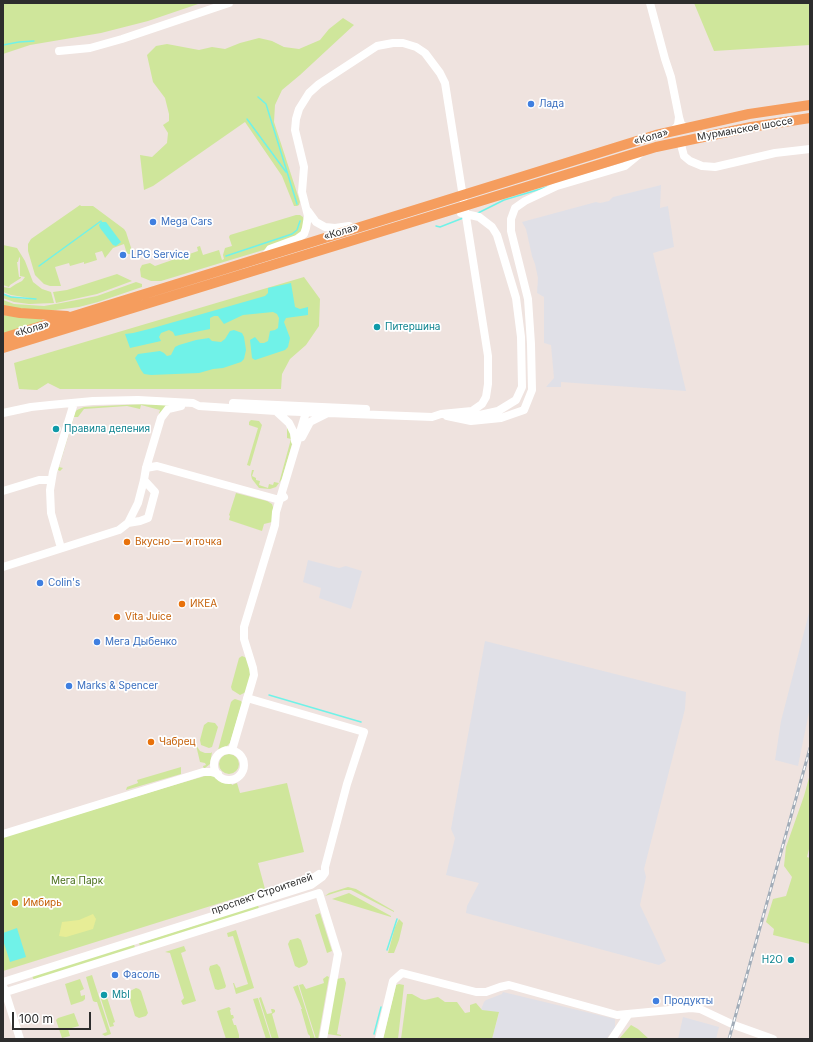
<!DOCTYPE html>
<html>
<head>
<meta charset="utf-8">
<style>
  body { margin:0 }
  #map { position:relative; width:813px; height:1042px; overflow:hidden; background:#efe3df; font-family:Inter,sans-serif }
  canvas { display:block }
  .frame { position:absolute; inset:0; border:4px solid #2d2d2d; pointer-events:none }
  .scale { position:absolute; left:12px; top:1012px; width:79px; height:18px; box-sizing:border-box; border:2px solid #2d2d2d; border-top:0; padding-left:5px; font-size:12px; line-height:14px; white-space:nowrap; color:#2d2d2d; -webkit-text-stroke:3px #fff; paint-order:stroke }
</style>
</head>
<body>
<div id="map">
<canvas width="813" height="1042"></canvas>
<div class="frame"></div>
<div class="scale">100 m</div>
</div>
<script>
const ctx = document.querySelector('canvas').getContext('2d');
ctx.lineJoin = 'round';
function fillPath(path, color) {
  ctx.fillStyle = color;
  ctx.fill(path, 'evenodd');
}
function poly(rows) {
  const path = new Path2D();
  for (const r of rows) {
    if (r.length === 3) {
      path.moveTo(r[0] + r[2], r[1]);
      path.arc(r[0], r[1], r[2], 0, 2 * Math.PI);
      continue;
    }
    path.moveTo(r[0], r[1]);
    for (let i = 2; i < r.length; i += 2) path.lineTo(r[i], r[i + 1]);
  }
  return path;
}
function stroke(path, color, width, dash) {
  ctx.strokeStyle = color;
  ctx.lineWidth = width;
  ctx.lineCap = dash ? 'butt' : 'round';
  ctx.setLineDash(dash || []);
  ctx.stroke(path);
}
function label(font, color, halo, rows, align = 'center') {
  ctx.font = font + ' Inter,sans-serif';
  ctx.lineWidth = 3.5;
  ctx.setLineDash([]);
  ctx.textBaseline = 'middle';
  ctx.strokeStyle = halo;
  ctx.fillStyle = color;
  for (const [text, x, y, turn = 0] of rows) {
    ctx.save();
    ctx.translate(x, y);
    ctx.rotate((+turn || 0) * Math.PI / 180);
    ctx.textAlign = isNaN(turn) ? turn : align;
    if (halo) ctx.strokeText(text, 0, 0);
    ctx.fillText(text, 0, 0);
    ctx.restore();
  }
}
const industrial = poly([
  [661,185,660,208,668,206,674,247,653,253,686,391,561,382,561,387,546,387,554,378,551,345,544,343,544,297,537,293,538,278,535,264,532,256,526,229,522,222,596,202,600,203,609,201,613,197],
  [308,560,339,568,346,566,362,571,351,609,319,598,321,588,303,582],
  [810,609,810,707,798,766,775,760,781,721],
  [485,641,686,692,685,709,644,869,646,877,640,905,659,945,666,961,659,965,466,913,467,906,479,883,446,875,455,838,451,829],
  [503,992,615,1019,615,1028,606,1039,492,1039,499,1013,481,1010,484,1002,486,1000,502,994],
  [683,1017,719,1027,716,1039,678,1039]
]);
const green = poly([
  [3,3,201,3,148,21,101,33,30,45,3,54],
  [694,3,810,3,810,45,714,51],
  [343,18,354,25,300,75,282,90,275,105,274,122,300,202,299,205,297,206,294,206,282,176,245,122,153,186,144,190,140,155,152,157,167,143,168,133,163,125,169,121,169,114,165,98,153,82,147,55,156,46,167,44,199,50,212,47,225,49,240,43,259,38,272,41,284,47,299,49,320,40,329,29],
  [80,205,81,206,93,206,124,229,126,232,134,257,131,258,130,254,127,254,124,244,113,248,105,258,102,251,95,253,97,260,84,264,84,262,70,266,69,263,55,267,61,286,50,286,44,284,35,275,28,251,28,244,31,239],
  [296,215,300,215,303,217,304,220,302,229,299,235,280,245,161,281,151,281,141,277,140,269,142,265,150,263,155,266,198,251,197,247,200,246,203,255,219,250,222,260,224,259,223,255,225,248,232,246,229,237,230,235],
  [3,245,17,248,25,261,33,282,42,289,51,292,54,303,29,304,14,302,3,298,3,294,22,299,36,299,11,295,3,292,3,287,10,288,16,284,22,281,25,277,20,276,20,257,19,258,18,262,17,262,19,277,21,277,21,278,10,285,9,287,3,285],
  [117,274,132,281,97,294,56,303,53,292,67,290],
  [304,277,320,299,319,326,306,345,290,359,282,374,281,389,60,389,48,383,37,390,19,389,14,363],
  [136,282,142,284,142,287,98,302,79,307,56,310,38,311,3,307,3,300,14,304,44,306,61,303,97,296],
  [3,315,42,319,43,321,3,334],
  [142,404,172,405,159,414,160,410,141,405,140,409,127,406,84,409,78,417,74,417,59,467,63,468,60,471,58,470,75,412,77,410,84,407],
  [251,420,259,421,262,425,250,466,247,465,258,428,249,425,249,422],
  [289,426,292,444,282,479,276,487,270,489,259,488,252,479,251,475,252,470,254,470,252,476,256,478,256,480,260,481,259,485,268,488,269,484,273,485,274,482,279,483,291,439,287,438,287,427],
  [236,493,267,501,272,504,274,510,272,522,264,524,262,531,229,520,230,516,229,515],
  [242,656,247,658,251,671,248,691,240,695,232,690,231,687,239,658],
  [235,699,241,701,242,703,230,743,226,747,218,750,231,702,233,700],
  [208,722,215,723,218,727,213,744,212,747,209,748,201,745,200,740,204,725],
  [196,745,200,751,205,753,211,753,212,752,210,764,205,768,204,769,203,766,206,765,205,763,200,762],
  [229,764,10],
  [181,767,181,774,126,790,127,787,138,783,137,780],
  [810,774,810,845,807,857,810,858,810,944,773,935,774,929,766,922,773,899,786,896,792,877,784,866,786,847,804,796],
  [214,775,220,780,231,783,232,785,237,783,240,793,287,783,304,852,258,863,265,889,3,971,3,837,164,788,205,776],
  [348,887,356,889,394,911,394,912,351,890,344,890,325,896,329,893],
  [349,893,391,916,391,917,332,899],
  [258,905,259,909,140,946,139,943],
  [320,913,332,951,327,953,315,915],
  [399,919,403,923,399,940,394,953,388,953,395,927],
  [236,930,254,988,236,994,233,983,234,983,236,988,248,984,233,936,228,937,227,933],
  [298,938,301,940,308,962,306,965,299,968,295,966,288,944,290,940],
  [134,944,135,948,34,980,32,976],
  [184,946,186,951,181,953,196,1001,183,1005,181,1001,184,998,170,953,165,952],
  [217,964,220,967,226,986,225,988,218,990,215,989,209,969,210,966],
  [92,975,111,1034,105,1036,102,1034,107,1032,97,1002,95,1002,93,1001,86,977],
  [327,976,329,977,318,1039,316,1039,299,985,303,984,306,989,324,983,323,979],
  [341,978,344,978,346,983,337,1034,341,1035,341,1036,327,1034,337,979],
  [80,979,84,989,80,991,81,996,85,995,85,999,83,1001,71,1005,65,984],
  [399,984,404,985,398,1039,383,1039,396,985],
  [298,985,315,1039,310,1039,310,1036,308,1034,301,1009,302,1009,293,987],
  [136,988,139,989,141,991,148,1013,146,1016,139,1018,135,1016,128,993,130,991],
  [106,994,115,1022,113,1023,114,1026,110,1027,100,996],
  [407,994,412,994,421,999,425,1000,438,997,445,1002,457,1002,465,1013,470,1012,470,1005,476,1003,482,1010,499,1012,492,1039,401,1039],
  [261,997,267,1014,272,1013,271,1009,273,1009,275,1010,275,1012,272,1014,279,1039,272,1039,259,998],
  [258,998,271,1039,266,1039,253,999],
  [229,1007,231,1009,230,1010,231,1015,233,1015,234,1018,232,1019,234,1025,236,1025,239,1035,239,1038,236,1039,226,1039,217,1011],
  [74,1013,79,1026,68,1029,70,1036,62,1038,56,1020,58,1018],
  [631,1025,638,1029,649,1039,619,1039]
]);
const pitch = poly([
  [93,914,96,919,93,929,66,937,59,936,62,922,79,920]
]);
const water = poly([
  [101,222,106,222,121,242,116,246,113,245,100,228,99,225],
  [291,283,295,307,300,309,308,307,308,315,286,318,284,322,290,338,288,347,285,350,255,360,252,358,250,340,255,337,260,343,264,343,268,341,270,331,275,330,278,328,279,318,277,314,273,312,243,315,224,324,218,316,214,316,210,318,210,329,175,336,173,332,169,330,161,333,159,337,161,341,130,348,125,334,133,333,153,328,265,296,268,293,268,288],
  [234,330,242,333,244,337,246,350,244,359,241,362,223,368,213,369,199,373,151,375,144,374,141,370,135,358,138,354,160,351,164,353,167,356,171,355,175,347,179,345,196,340,209,338,212,341,221,342,225,339,230,331],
  [17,928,26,957,10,962,3,940,3,933]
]);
const stream = poly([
  [3,45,19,42,34,41],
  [258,97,266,104,297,204],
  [247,119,286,172],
  [478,213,504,200,547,187],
  [436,226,440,227,463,218],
  [226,256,292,234,297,230,300,221],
  [39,266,101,221,101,222],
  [3,294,11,297,36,299],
  [269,695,361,722],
  [387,950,397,919],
  [374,1034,381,1007]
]);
const minor = poly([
  [650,3,665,59,671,77,679,117],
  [59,51,90,48,122,39,229,3],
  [673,131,678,125,679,117,681,124,686,128],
  [680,141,684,156,690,161,702,166,715,167,775,153,810,149],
  [308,211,316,222,325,227,335,228,349,226],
  [461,213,479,217,492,227,497,235,516,298,521,337,522,387,516,400,498,411,475,416,469,415],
  [233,403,366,409],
  [276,411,289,423,294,433,295,441],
  [3,413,31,407,50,405,93,401,138,400,193,403,199,406,276,411,432,417,441,414,472,411,482,404,486,397,488,384,488,356,445,83,440,73,425,53,416,47,403,43,393,43,377,46,319,84,309,93,299,109,296,119,295,130,304,167,302,192,308,216,306,228,304,234,297,239,270,249,265,256],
  [447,416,471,421,501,418,524,410,532,390,531,344,528,299,511,231,511,219,515,208,525,201,557,186,625,166,642,152],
  [302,437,310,422,326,414],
  [146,468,157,466,276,499,280,499,284,497],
  [3,491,39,480,51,480],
  [128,523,138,503,144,480,146,468,161,418,168,409,181,406],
  [61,548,51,513,50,490,53,472,74,403],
  [3,567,119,530,128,523,140,521,148,518,155,492,144,480],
  [232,750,254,675,253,668,244,639,244,627,275,525,276,512,307,409],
  [229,765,15],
  [3,834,203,772,211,772,218,774],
  [259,896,313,878,319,874],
  [3,982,311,885,322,877,325,873,325,867,347,784,364,732,247,698],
  [4,988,20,1039],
  [3,993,319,893,338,954,323,1039],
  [379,1039,393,981,402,973,476,992,486,992,500,987,509,985,617,1015,691,1008,700,1009,734,1025,773,1039],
  [612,1039,628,1015]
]);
const major = poly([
  [3,310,20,313,67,316],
  [3,338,656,135,749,114,810,105],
  [3,348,656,147,751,127,810,118]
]);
const rail = poly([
  [729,1039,810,748]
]);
const markers = [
  [531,104,4,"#3f7fe0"],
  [153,222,4,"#3f7fe0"],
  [123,255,4,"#3f7fe0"],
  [377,327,4,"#0f9aa8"],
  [56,429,4,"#0f9aa8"],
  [127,542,4,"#e8710a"],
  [40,583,4,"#3f7fe0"],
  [182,604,4,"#e8710a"],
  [117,617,4,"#e8710a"],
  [97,642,4,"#3f7fe0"],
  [69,686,4,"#3f7fe0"],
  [151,742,4,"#e8710a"],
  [15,903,4,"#e8710a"],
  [791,960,4,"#0f9aa8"],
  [115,975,4,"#3f7fe0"],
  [104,995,4,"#0f9aa8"],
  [656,1001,4,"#3f7fe0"]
];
const shopNames = [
  ["Лада",539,104],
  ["Mega Cars",161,222],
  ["LPG Service",131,255],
  ["Colin's",48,583],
  ["Мега Дыбенко",105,642],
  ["Marks & Spencer",77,686],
  ["Фасоль",123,975],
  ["Продукты",664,1001]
];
const streetNames = [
  ["Мурманское шоссе",745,129,-10],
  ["«Кола»",651,137,-16],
  ["«Кола»",341,232,-17],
  ["«Кола»",32,329,-17],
  ["проспект Строителей",262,894,-19]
];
const cultureNames = [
  ["Питершина",385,327],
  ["Правила деления",64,429],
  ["H2O",783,960,"right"],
  ["Mbl",112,995]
];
const foodNames = [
  ["Вкусно — и точка",135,542],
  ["ИКЕА",190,604],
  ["Vita Juice",125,617],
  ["Чабрец",159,742],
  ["Имбирь",23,903]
];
const parkNames = [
  ["Мега Парк",77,881]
];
fillPath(industrial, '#e0e0e7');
fillPath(green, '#cfe69b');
fillPath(pitch, '#e7ed96');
fillPath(water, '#70f2e8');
stroke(stream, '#70f2e8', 1.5);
stroke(minor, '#fff', 8);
stroke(major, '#f59d5e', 10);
stroke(rail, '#a1acb8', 3);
stroke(rail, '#fff', 1.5, [4.5]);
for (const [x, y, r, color] of markers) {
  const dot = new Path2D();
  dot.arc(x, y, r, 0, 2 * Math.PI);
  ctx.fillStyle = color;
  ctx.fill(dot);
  stroke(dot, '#fff', 1.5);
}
label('10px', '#366cbe', '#fff', shopNames, 'left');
label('10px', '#2d2d2d', '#fff', streetNames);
label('10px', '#0d838f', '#fff', cultureNames, 'left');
label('10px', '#c56008', '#fff', foodNames, 'left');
label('10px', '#486e19', '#fff', parkNames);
</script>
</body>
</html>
